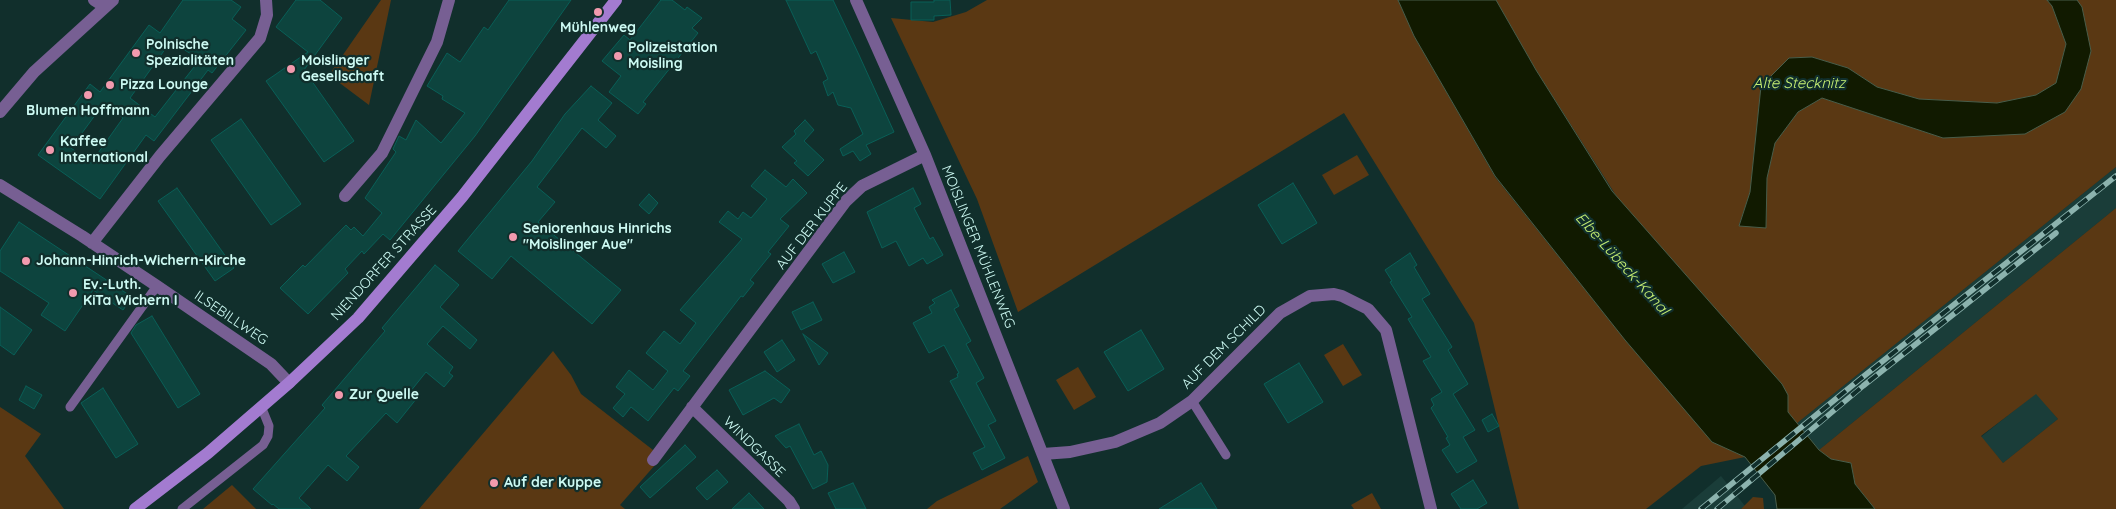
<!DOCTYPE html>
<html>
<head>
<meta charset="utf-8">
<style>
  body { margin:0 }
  canvas { display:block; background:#112f2c }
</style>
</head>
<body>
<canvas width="2116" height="509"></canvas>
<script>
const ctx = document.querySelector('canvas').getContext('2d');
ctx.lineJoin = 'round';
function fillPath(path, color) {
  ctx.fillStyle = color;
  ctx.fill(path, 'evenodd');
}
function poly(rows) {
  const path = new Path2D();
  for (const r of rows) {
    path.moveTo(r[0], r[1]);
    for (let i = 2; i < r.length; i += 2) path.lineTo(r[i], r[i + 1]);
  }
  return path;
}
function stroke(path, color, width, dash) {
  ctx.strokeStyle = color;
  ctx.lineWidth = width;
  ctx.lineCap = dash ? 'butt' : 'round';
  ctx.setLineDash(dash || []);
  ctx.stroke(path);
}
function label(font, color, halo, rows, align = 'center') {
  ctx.font = font + ' Quicksand,sans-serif';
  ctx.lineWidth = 4.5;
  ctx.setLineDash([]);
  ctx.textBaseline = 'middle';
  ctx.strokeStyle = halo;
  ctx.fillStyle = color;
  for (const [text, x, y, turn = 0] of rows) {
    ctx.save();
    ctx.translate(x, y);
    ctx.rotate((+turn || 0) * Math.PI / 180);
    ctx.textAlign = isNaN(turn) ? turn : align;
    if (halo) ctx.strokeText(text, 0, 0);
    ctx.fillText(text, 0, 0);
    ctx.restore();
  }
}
const built = poly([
  [2116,167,2116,208,1819,450,1796,424],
  [2036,393,2058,419,2003,463,1981,437],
  [1721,476,1745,506,1741,509,1682,509]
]);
const green = poly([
  [381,0,391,0,369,105,329,75],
  [987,0,1398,0,1414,36,1495,177,1625,340,1712,441,1745,457,1701,466,1646,509,1519,509,1474,323,1344,113,1018,312,977,199,891,18,933,22,966,12],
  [1496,0,2047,0,2052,6,2066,44,2056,83,2036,95,1997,103,1919,99,1877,87,1848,68,1812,57,1789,58,1761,86,1750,192,1739,225,1766,227,1767,178,1775,143,1798,112,1822,98,1943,138,2065,112,2082,8,2077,0,2116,0,2116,167,1796,424,1788,412,1788,395,1782,384,1617,197,1536,70],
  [1357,155,1369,175,1334,195,1322,175],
  [2116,208,2116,509,1875,509,1855,484,1851,463,1831,459,1819,450],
  [2036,394,2058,419,2003,463,1981,436],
  [1343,344,1362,375,1343,386,1324,355],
  [553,351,571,375,581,394,662,457,620,505,625,509,419,509],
  [1078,367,1096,397,1074,410,1056,380],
  [0,407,41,434,25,456,64,509,0,509],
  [1028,456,1038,482,1000,509,927,509,937,501],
  [232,485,256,509,203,509],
  [1372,493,1381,509,1354,509,1351,505],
  [1753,497,1763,498,1764,509,1741,509]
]);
const water = poly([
  [1398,0,1496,0,1536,70,1612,191,1782,384,1788,395,1788,412,1819,450,1831,459,1851,463,1855,484,1875,509,1777,509,1775,495,1745,457,1712,442,1625,340,1495,176,1414,36,1398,0],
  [2047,0,2077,0,2082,7,2091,51,2081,89,2065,112,2025,134,1943,138,1822,98,1798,112,1775,143,1767,178,1766,228,1739,226,1750,192,1761,86,1789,58,1812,57,1848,68,1877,87,1919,99,1997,103,2036,95,2056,83,2066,44,2052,6,2047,0]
]);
const building = poly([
  [183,0,231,0,241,7,232,19,246,30,212,73,208,70,154,141,146,135,100,199,38,155,90,84,100,92,149,25,160,33,183,0],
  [171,41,194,56,193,58,198,62,155,117,130,98,171,41],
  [104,103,123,118,91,163,71,148,104,103],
  [296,0,320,0,342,18,304,70,354,141,324,162,266,81,308,52,276,27,296,0],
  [509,0,571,0,475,136,390,240,383,234,364,254,362,251,345,269,348,273,308,314,280,288,303,265,305,267,346,225,351,230,354,227,363,236,382,213,365,198,396,152,393,149,399,136,406,140,416,120,441,143,465,113,442,99,443,96,427,86,447,53,460,62,484,27,488,30,509,0],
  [661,0,672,0,685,10,687,7,702,18,692,28,698,33,643,102,646,104,638,114,609,92,621,76,602,61,624,35,630,40,661,0],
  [786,0,833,0,859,55,894,132,866,145,871,154,860,161,853,151,843,156,840,149,863,134,851,108,838,105,833,92,828,96,823,82,828,79,816,51,811,54,786,0],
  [934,0,950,0,951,15,934,16,934,20,911,20,911,2,934,2,934,0],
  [591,86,612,103,598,120,616,136,606,148,582,128,537,187,555,202,538,222,621,290,592,324,511,256,492,279,458,251,532,161,565,114,591,86],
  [241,119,301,204,271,225,211,140,241,119],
  [805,120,814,130,804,141,824,160,808,176,794,163,797,161,782,147,796,134,794,131,805,120],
  [765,170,786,187,793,179,807,193,780,219,789,226,768,252,771,254,750,280,754,283,743,297,741,296,683,371,690,376,678,391,674,388,648,421,631,407,623,417,613,408,625,394,616,387,629,370,653,390,668,371,646,353,664,331,680,344,696,323,680,310,742,239,719,222,728,211,738,219,743,212,751,218,767,199,751,186,765,170],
  [1293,183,1317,223,1282,244,1258,205,1293,183],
  [177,188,234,268,215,281,158,201,177,188],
  [913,188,921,204,914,208,930,239,933,237,943,255,927,264,923,258,909,266,896,241,882,248,867,212,913,188],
  [649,194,658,203,649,214,639,205,649,194],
  [19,222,132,297,123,310,93,290,65,331,41,315,49,303,0,271,0,251,19,222],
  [844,252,855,272,833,283,822,264,844,252],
  [1410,253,1417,265,1414,267,1430,294,1422,299,1452,347,1448,350,1468,384,1453,394,1475,430,1463,437,1477,461,1457,473,1442,450,1450,445,1446,438,1448,437,1431,408,1434,405,1431,399,1442,392,1423,361,1431,357,1408,319,1412,317,1390,282,1392,281,1385,270,1410,253],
  [435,265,459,285,440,307,477,340,470,349,443,326,427,344,453,367,449,373,453,376,444,387,426,372,410,392,417,398,397,423,386,413,346,456,359,467,347,481,328,465,299,498,311,509,279,509,273,504,272,505,253,489,325,408,322,405,385,331,382,328,435,265],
  [951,290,959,306,954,309,971,341,966,344,984,378,976,383,996,421,988,425,1005,458,982,470,973,453,985,447,950,381,958,377,957,374,959,373,944,345,929,353,913,323,932,313,929,307,935,303,932,300,951,290],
  [813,302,822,320,801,330,792,312,813,302],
  [0,307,32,330,14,355,0,345,0,307],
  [152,316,200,394,178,408,131,333,136,325,152,316],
  [1141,330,1164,369,1128,391,1104,352,1141,330],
  [803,334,828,353,819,365,803,334],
  [782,340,795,360,777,372,764,352,782,340],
  [1299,363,1323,402,1288,423,1264,384,1299,363],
  [765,371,790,390,781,403,774,398,743,415,729,390,765,371],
  [26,386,42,395,34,409,19,400,26,386],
  [103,388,138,444,116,458,81,403,103,388],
  [1492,414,1499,426,1488,432,1482,420,1492,414],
  [799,424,814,455,821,451,828,465,827,482,813,489,790,446,786,448,775,436,799,424],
  [685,445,696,457,650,498,640,487,685,445],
  [717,470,728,482,707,500,696,488,717,470],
  [1473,480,1487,503,1477,509,1461,509,1451,494,1473,480],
  [853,483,866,509,836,509,828,493,853,483],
  [1201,483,1217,509,1159,509,1201,483],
  [749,493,764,509,732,509,749,493]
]);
const lane = poly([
  [1192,401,1226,455],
  [70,407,157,286],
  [182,509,263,445,268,436,269,426,261,406]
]);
const street = poly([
  [94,0,105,7],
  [856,0,925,155,1064,509],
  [0,112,34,72,113,0],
  [0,185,82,236,157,286,271,364,289,383],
  [345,196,382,153,437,42,449,0],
  [92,243,160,156,260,38,267,15,266,0],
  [692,407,789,501,794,509],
  [1043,454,1070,452,1115,442,1160,423,1192,401,1280,313,1310,296,1334,294,1342,296,1368,309,1386,330,1431,509],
  [653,460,846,201,862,186,925,155]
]);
const secondary = poly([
  [135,509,208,453,289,383,358,318,462,197,616,0]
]);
const rail = poly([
  [1701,509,1859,380,2116,176],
  [1717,509,1863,386,2056,233]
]);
const markers = [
  [598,12,5,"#f29aae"],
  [136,53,5,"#f29aae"],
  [618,56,5,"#f29aae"],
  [291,69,5,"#f29aae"],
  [110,85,5,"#f29aae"],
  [88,95,5,"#f29aae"],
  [50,150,5,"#f29aae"],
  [513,237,5,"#f29aae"],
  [26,261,5,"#f29aae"],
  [73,293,5,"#f29aae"],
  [339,395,5,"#f29aae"],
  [494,483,5,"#f29aae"]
];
const poiNames = [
  ["Mühlenweg",598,28,"center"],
  ["Polnische",146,45],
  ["Spezialitäten",146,61],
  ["Polizeistation",628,48],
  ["Moisling",628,64],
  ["Moislinger",301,61],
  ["Gesellschaft",301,77],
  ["Pizza Lounge",120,85],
  ["Blumen Hoffmann",88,111,"center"],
  ["Kaffee",60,142],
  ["International",60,158],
  ["Seniorenhaus Hinrichs",523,229],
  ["\"Moislinger Aue\"",523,245],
  ["Johann-Hinrich-Wichern-Kirche",36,261],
  ["Ev.-Luth.",83,285],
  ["KiTa Wichern I",83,301],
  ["Zur Quelle",349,395],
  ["Auf der Kuppe",504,483]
];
const streetNames = [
  ["AUF DER KUPPE",812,226,-52],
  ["MOISLINGER MÜHLENWEG",978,247,68],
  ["NIENDORFER STRASSE",384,263,-48],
  ["ILSEBILLWEG",231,318,34],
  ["AUF DEM SCHILD",1224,347,-45],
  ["WINDGASSE",754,447,44]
];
const waterNames = [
  ["Alte Stecknitz",1799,83],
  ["Elbe-Lübeck-Kanal",1622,264,48]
];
fillPath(built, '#1a3d39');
fillPath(green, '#5a3813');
fillPath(water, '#111a00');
stroke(water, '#495d49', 1);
fillPath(building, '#0d443e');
stroke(building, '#095f57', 1);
stroke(lane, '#775f93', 9);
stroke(street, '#775f93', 12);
stroke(secondary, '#a37bd0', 12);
stroke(rail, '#8cb3ae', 5.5);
stroke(rail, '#112f2c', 4, [11]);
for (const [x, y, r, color] of markers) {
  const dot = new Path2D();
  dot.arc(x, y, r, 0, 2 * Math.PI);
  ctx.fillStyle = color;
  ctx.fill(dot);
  stroke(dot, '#112f2c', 2);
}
label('bold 14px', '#cdfaf3', '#112f2c', poiNames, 'left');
label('14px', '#cdfaf3', '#112f2c', streetNames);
label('italic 15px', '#c7f073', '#112f2c', waterNames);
</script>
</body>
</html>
